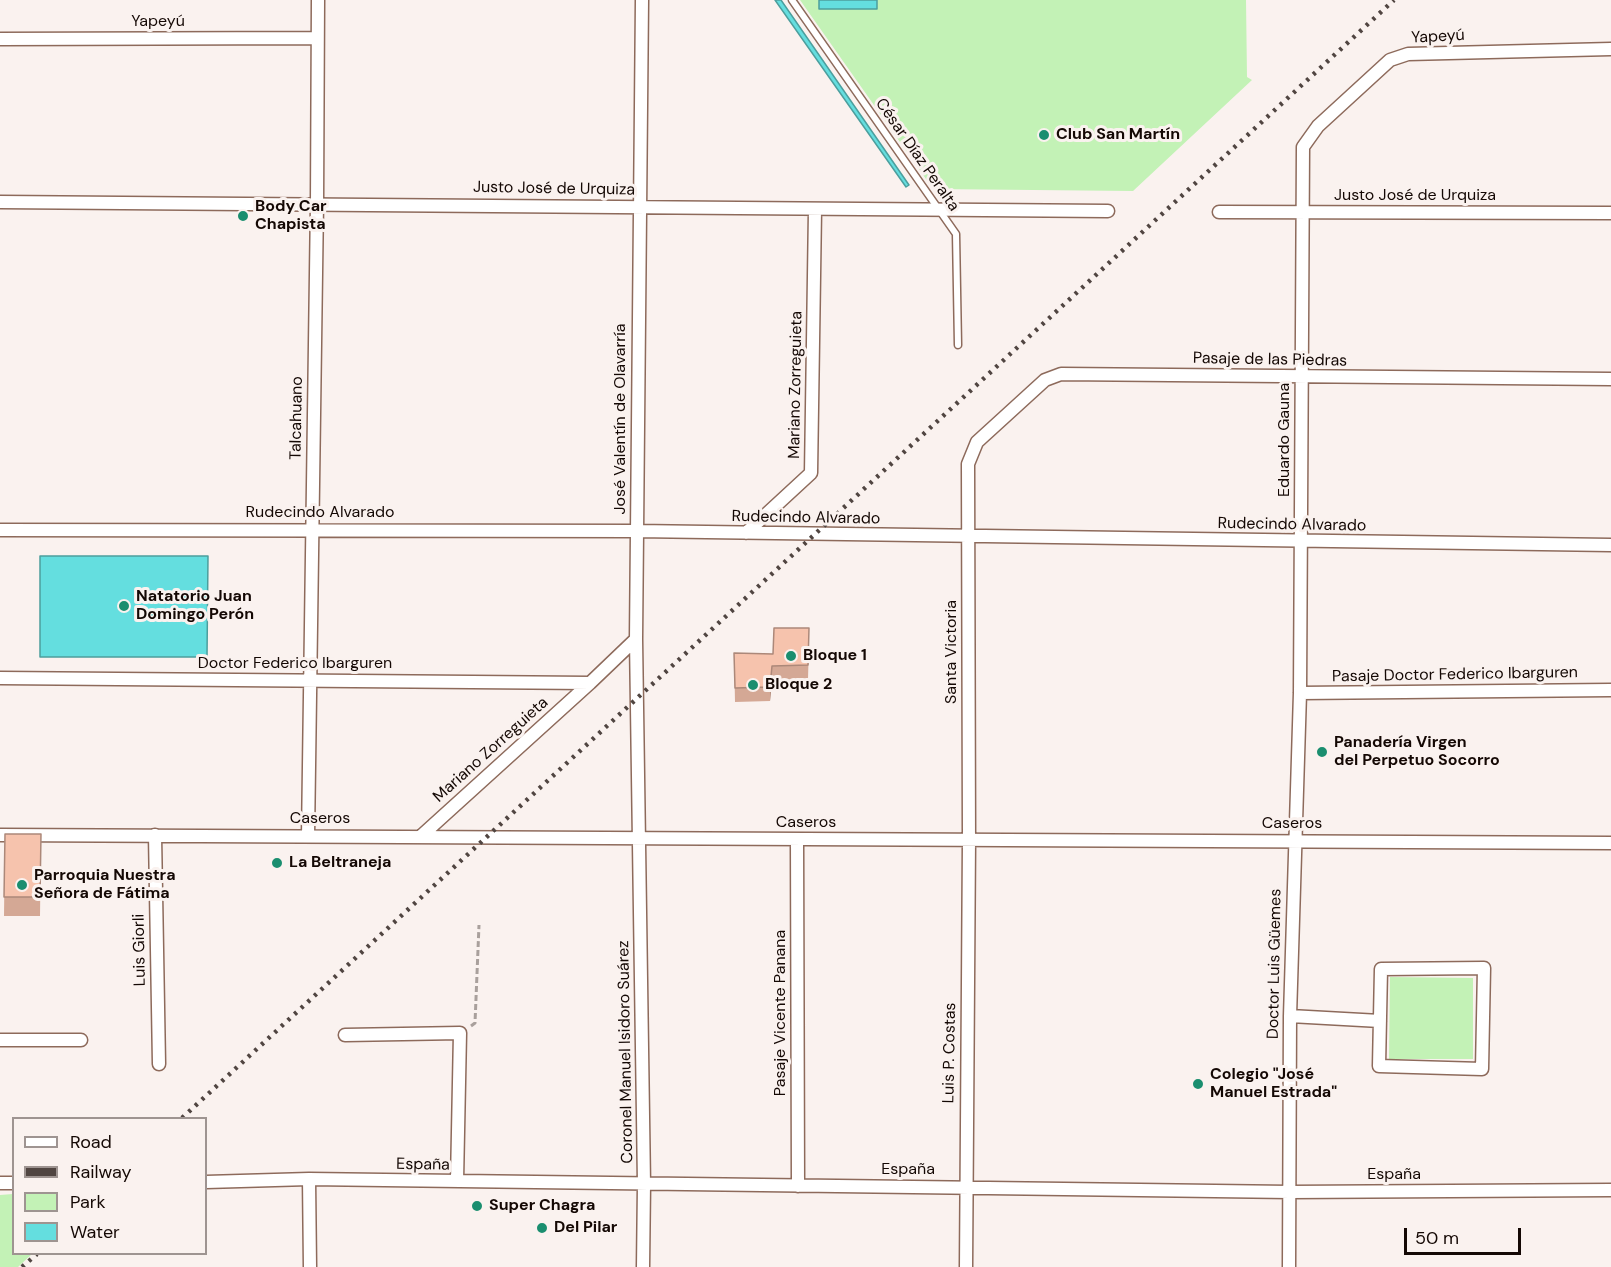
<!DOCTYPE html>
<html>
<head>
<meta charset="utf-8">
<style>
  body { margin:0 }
  #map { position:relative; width:1611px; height:1267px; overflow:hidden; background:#faf2ef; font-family:"DM Sans",sans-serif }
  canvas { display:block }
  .legend { position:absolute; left:12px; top:1117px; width:195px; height:138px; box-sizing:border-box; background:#faf2ef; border:2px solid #9e9491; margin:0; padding:8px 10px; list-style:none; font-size:18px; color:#140804 }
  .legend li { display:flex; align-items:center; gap:12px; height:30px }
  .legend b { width:30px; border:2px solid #9e9491 }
  .scale { position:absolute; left:1404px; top:1228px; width:117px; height:27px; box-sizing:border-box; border:3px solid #140804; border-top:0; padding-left:8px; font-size:18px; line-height:21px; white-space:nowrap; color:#140804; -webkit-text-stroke:4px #faf2ef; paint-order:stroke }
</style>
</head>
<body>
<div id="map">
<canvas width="1611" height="1267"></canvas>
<ul class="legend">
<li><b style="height:8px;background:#fff"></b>Road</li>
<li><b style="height:8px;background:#504541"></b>Railway</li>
<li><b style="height:16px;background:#c3f2b6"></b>Park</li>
<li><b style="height:16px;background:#64dedf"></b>Water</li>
</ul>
<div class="scale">50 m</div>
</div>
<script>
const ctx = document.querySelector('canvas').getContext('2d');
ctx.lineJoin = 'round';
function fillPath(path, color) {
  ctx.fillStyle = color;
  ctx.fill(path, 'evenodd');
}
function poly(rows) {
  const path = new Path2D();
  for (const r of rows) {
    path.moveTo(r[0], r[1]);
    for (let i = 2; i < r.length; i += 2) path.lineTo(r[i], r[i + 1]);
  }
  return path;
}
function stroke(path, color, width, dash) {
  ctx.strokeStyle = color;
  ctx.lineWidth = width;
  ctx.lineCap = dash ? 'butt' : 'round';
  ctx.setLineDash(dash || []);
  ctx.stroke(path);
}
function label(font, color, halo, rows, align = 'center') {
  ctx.font = font + ' "DM Sans",sans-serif';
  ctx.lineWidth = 6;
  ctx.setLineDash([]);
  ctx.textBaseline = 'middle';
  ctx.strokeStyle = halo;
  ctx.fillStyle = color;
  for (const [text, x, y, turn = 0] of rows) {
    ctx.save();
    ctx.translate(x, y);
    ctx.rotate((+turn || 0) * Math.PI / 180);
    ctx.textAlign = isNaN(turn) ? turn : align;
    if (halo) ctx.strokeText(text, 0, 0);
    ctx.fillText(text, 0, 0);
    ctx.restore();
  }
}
const green = poly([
  [800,0,1246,0,1247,77,1252,80,1133,191,933,189],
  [1390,977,1473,978,1473,1059,1389,1059],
  [13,1194,14,1254,32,1254,18,1267,0,1267,0,1195]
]);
const water = poly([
  [775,0,781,0,909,185,906,187,775,0],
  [819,0,877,0,877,9,819,9,819,0],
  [40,556,208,556,207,657,40,657,40,556]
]);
const path = poly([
  [471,1026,475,1023,479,925]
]);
const service = poly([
  [792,0,956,234,958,345]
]);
const minor = poly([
  [642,0,636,639,644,1184,643,1267],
  [0,39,317,38],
  [0,202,1108,211],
  [1219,212,1611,213],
  [0,530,637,531,1611,545],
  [746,533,811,473,815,210],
  [0,678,590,683],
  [1300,693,1611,690],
  [0,835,1611,843],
  [155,835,159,1064],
  [308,836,317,203,318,0],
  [420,837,590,683,636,639],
  [797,839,798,1186],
  [1484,968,1482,1069,1379,1066,1381,969,1484,968],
  [1290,1016,1380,1021],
  [345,1035,460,1033,457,1181],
  [0,1040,81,1040],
  [309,1179,310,1267],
  [206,1182,309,1179,1290,1192,1611,1190],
  [0,1183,14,1183],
  [966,1267,969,840,968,464,977,442,1045,380,1061,374,1611,379],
  [1289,1267,1290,1016,1300,693,1303,147,1318,126,1390,60,1408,54,1611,49]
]);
const rail = poly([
  [182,1118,1394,0],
  [22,1267,37,1254]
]);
const wall = poly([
  [809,643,808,679,772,680,770,701,735,702,734,653,773,654],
  [5,834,41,834,40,916,4,916]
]);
const shadedWall = poly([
  [772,666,772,680,770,701,770,687]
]);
const building = poly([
  [774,628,809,628,808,665,772,666,770,687,735,688,734,653,773,654,774,628],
  [5,834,41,834,40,897,4,897,5,834]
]);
const markers = [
  [1044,135,6,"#1a8e6f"],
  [243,216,6,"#1a8e6f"],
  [124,606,6,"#1a8e6f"],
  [791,656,6,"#1a8e6f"],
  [753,685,6,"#1a8e6f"],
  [1322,752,6,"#1a8e6f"],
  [277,863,6,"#1a8e6f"],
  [22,885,6,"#1a8e6f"],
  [1198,1084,6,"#1a8e6f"],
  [477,1206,6,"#1a8e6f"],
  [542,1228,6,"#1a8e6f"]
];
const streetNames = [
  ["Yapeyú",158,22],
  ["Yapeyú",1438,37,-3],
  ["César Díaz Peralta",917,155,55],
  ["Justo José de Urquiza",554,189,1],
  ["Justo José de Urquiza",1415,196],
  ["Pasaje de las Piedras",1270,360,1],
  ["Mariano Zorreguieta",796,385,-89],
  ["Talcahuano",297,418,-89],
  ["José Valentín de Olavarría",621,419,-90],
  ["Eduardo Gauna",1285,440,-90],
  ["Rudecindo Alvarado",320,513],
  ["Rudecindo Alvarado",806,518,1],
  ["Rudecindo Alvarado",1292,525,1],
  ["Santa Victoria",952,652,-90],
  ["Doctor Federico Ibarguren",295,664],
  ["Pasaje Doctor Federico Ibarguren",1455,675,-1],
  ["Mariano Zorreguieta",491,750,-42],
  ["Caseros",320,819],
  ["Caseros",806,823],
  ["Caseros",1292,824],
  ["Luis Giorli",140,950,-91],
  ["Doctor Luis Güemes",1275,964,-89],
  ["Pasaje Vicente Panana",781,1013,-90],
  ["Coronel Manuel Isidoro Suárez",626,1052,-91],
  ["Luis P. Costas",950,1053,-89],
  ["España",423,1165,1],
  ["España",908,1170],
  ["España",1394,1175]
];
const poiNames = [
  ["Club San Martín",1056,135],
  ["Body Car",255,207],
  ["Chapista",255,225],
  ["Natatorio Juan",136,597],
  ["Domingo Perón",136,615],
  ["Bloque 1",803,656],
  ["Bloque 2",765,685],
  ["Panadería Virgen",1334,743],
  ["del Perpetuo Socorro",1334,761],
  ["La Beltraneja",289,863],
  ["Parroquia Nuestra",34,876],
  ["Señora de Fátima",34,894],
  ["Colegio \"José",1210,1075],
  ["Manuel Estrada\"",1210,1093],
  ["Super Chagra",489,1206],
  ["Del Pilar",554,1228]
];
fillPath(green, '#c3f2b6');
fillPath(water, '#64dedf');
stroke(water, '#4c9e9d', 1.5);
stroke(service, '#8d6a5b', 9);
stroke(minor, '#8d6a5b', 15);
stroke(path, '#a9a09c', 3, [6, 3]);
stroke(service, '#fff', 6);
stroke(minor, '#fff', 12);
stroke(rail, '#504541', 4.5, [3, 6]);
fillPath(wall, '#d4a895');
fillPath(shadedWall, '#ac8879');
fillPath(building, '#f6c3ad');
stroke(building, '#ac8879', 1.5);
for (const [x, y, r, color] of markers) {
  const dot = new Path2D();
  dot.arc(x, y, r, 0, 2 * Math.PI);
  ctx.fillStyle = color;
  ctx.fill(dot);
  stroke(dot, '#faf2ef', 2);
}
label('16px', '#140804', '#faf2ef', streetNames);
label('bold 16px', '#140804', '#faf2ef', poiNames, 'left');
</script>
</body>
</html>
